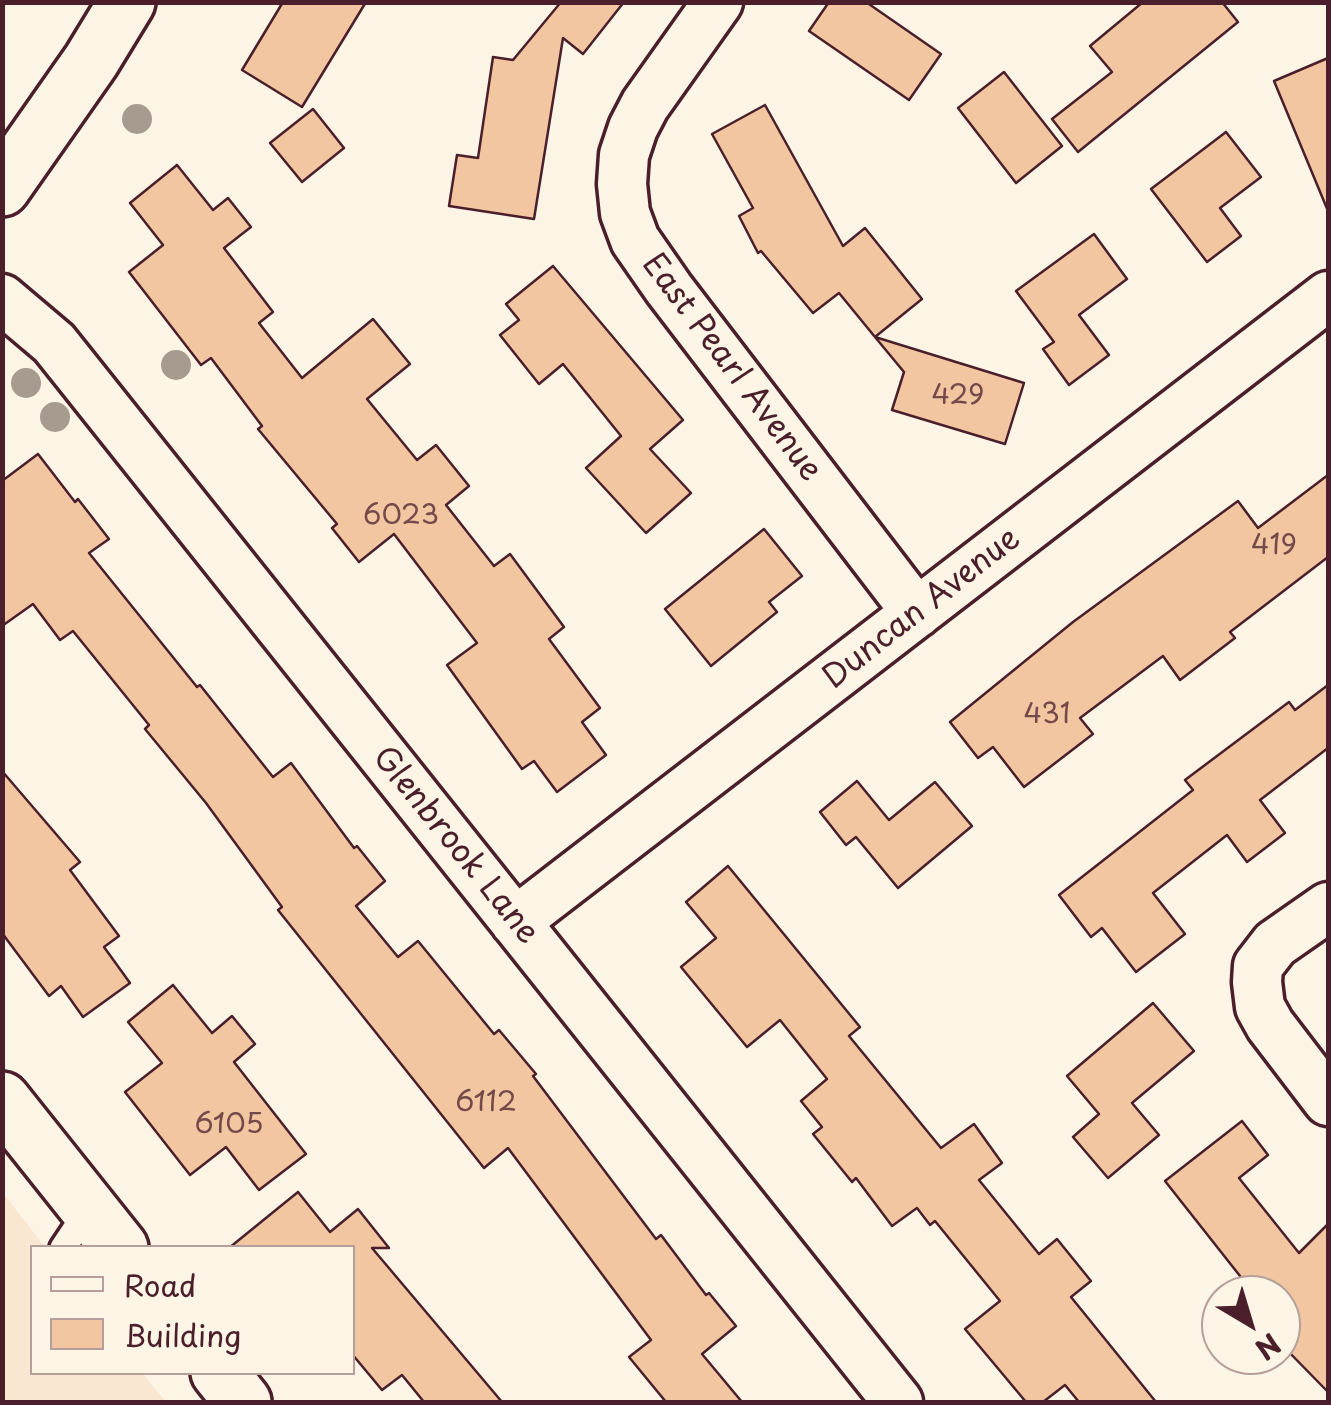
<!DOCTYPE html>
<html>
<head>
<meta charset="utf-8">
<style>
  body { margin:0 }
  #map { position:relative; width:1331px; height:1405px; overflow:hidden; background:#fcf5e5; font-family:"Playpen Sans",sans-serif }
  canvas { display:block }
  .frame { position:absolute; inset:0; border:5px solid #4a1f2b; pointer-events:none }
  .legend { position:absolute; left:30px; top:1245px; width:325px; height:130px; box-sizing:border-box; background:#fcf5e5; border:2px solid #b59f9b; margin:0; padding:12px 18px; list-style:none; font-size:30px; color:#4a1f2b }
  .legend li { display:flex; align-items:center; gap:20px; height:50px }
  .legend b { width:50px; border:2px solid #b59f9b }
  .north { position:absolute; left:1201px; top:1275px; width:100px; height:100px; box-sizing:border-box; background:#fcf5e5; border:2px solid #b59f9b; border-radius:50%; rotate:142deg; font-size:28px; font-weight:700; line-height:40px; text-align:center; color:#4a1f2b }
  .north::after { content:''; display:block; margin:auto; width:35px; height:45px; background:#4a1f2b; clip-path:polygon(50% 0,100% 100%,50% 72%,0 100%) }
</style>
</head>
<body>
<div id="map">
<canvas width="1331" height="1405"></canvas>
<div class="frame"></div>
<ul class="legend">
<li><b style="height:12px;background:#fcf5e5"></b>Road</li>
<li><b style="height:28px;background:#f3c6a2"></b>Building</li>
</ul>
<div class="north">N</div>
</div>
<script>
const ctx = document.querySelector('canvas').getContext('2d');
ctx.lineJoin = 'round';
function fillPath(path, color) {
  ctx.fillStyle = color;
  ctx.fill(path, 'evenodd');
}
function poly(rows) {
  const path = new Path2D();
  for (const r of rows) {
    path.moveTo(r[0], r[1]);
    for (let i = 2; i < r.length; i += 2) path.lineTo(r[i], r[i + 1]);
  }
  return path;
}
function stroke(path, color, width, dash) {
  ctx.strokeStyle = color;
  ctx.lineWidth = width;
  ctx.lineCap = dash ? 'butt' : 'round';
  ctx.setLineDash(dash || []);
  ctx.stroke(path);
}
function label(font, color, halo, rows, align = 'center') {
  ctx.font = font + ' "Playpen Sans",sans-serif';
  ctx.lineWidth = 9;
  ctx.setLineDash([]);
  ctx.textBaseline = 'middle';
  ctx.strokeStyle = halo;
  ctx.fillStyle = color;
  for (const [text, x, y, turn = 0] of rows) {
    ctx.save();
    ctx.translate(x, y);
    ctx.rotate((+turn || 0) * Math.PI / 180);
    ctx.textAlign = isNaN(turn) ? turn : align;
    if (halo) ctx.strokeText(text, 0, 0);
    ctx.fillText(text, 0, 0);
    ctx.restore();
  }
}
const built = poly([
  [3,1193,45,1247,32,1248,32,1372,142,1373,166,1402,3,1402]
]);
const building = poly([
  [283,2,366,2,302,107,242,70,283,2],
  [561,2,624,2,583,54,563,38,534,219,449,206,457,155,478,158,493,57,513,60,561,2],
  [829,2,866,2,941,54,909,100,809,31,829,2],
  [1143,2,1222,2,1238,22,1078,152,1052,119,1112,72,1090,46,1143,2],
  [1328,58,1328,211,1274,81,1328,58],
  [1004,72,1062,146,1016,183,958,108,1004,72],
  [765,105,843,246,865,228,922,299,875,337,839,293,813,313,761,251,758,253,739,216,753,208,712,134,765,105],
  [313,109,344,148,302,182,270,143,313,109],
  [1226,132,1261,177,1220,208,1241,236,1207,262,1151,189,1226,132],
  [177,165,213,210,228,198,251,227,224,248,273,312,259,323,302,378,373,319,410,364,367,399,417,460,436,445,469,486,446,505,494,566,510,554,564,627,549,639,600,708,582,722,606,755,557,792,534,761,522,769,447,665,477,643,394,534,359,562,332,528,337,524,258,429,262,426,211,358,201,365,129,272,163,245,130,203,177,165],
  [1094,234,1127,279,1079,315,1109,355,1069,385,1043,349,1054,342,1016,291,1094,234],
  [553,266,683,420,650,449,691,493,646,533,586,468,621,436,563,364,539,384,500,335,519,320,506,304,553,266],
  [875,337,1024,383,1005,444,892,410,904,372,875,337],
  [38,454,75,502,78,499,109,539,89,553,197,687,200,685,273,777,291,763,354,848,357,846,385,881,356,906,398,957,418,941,494,1034,499,1030,536,1074,533,1076,656,1239,661,1235,706,1295,709,1293,736,1326,702,1354,742,1402,666,1402,629,1357,651,1340,508,1148,484,1168,278,910,282,907,206,803,145,729,149,725,73,631,60,640,33,604,2,626,2,481,38,454],
  [1328,475,1328,557,1230,632,1235,638,1180,680,1163,656,1080,718,1093,734,1024,787,993,747,978,758,950,722,1073,622,1238,501,1258,528,1328,475],
  [764,529,802,576,769,602,777,612,711,666,665,609,764,529],
  [1328,685,1328,748,1260,800,1285,833,1247,862,1227,835,1153,893,1185,934,1136,972,1102,928,1091,937,1059,895,1193,790,1185,780,1289,702,1295,710,1328,685],
  [2,771,80,862,70,870,119,936,104,947,130,983,83,1017,61,986,49,996,2,933,2,771],
  [857,781,889,820,935,782,972,826,898,888,856,837,846,845,820,812,857,781],
  [728,866,860,1027,849,1036,941,1148,974,1124,1002,1163,979,1180,1039,1254,1057,1239,1091,1281,1071,1297,1156,1402,1079,1402,1065,1385,1043,1402,1026,1402,965,1329,1000,1301,935,1221,930,1225,917,1208,892,1226,856,1178,852,1182,813,1134,822,1127,801,1101,827,1079,780,1020,747,1047,681,967,716,938,686,902,728,866],
  [173,985,212,1033,232,1016,255,1044,234,1062,306,1154,259,1190,226,1147,190,1175,125,1092,162,1063,128,1022,173,985],
  [1153,1003,1194,1051,1132,1103,1159,1135,1108,1178,1073,1137,1099,1114,1067,1076,1153,1003],
  [1242,1121,1268,1155,1239,1178,1299,1253,1328,1224,1328,1392,1281,1344,1281,1295,1255,1295,1165,1181,1242,1121],
  [298,1192,330,1232,358,1209,389,1248,372,1248,502,1402,424,1402,402,1375,382,1390,352,1354,352,1248,229,1248,298,1192]
]);
const lane = poly([
  [63,1248,89,1209]
]);
const street = poly([
  [718,2,645,105,633,128,624,155,622,184,625,213,635,240,669,289,917,613],
  [2,299,54,343,898,1402],
  [1328,907,1275,944,1258,966,1257,982,1260,1007,1270,1025,1328,1101],
  [515,922,1328,296]
]);
const secondary = poly([
  [2,188,91,61,127,2],
  [2,1100,120,1248],
  [219,1372,243,1402]
]);
const trees = [
  [137,119],
  [176,365],
  [26,383],
  [55,417]
];
const numberNames = [
  ["429",958,396],
  ["6023",401,516],
  ["419",1274,546],
  ["431",1047,715],
  ["6112",486,1103],
  ["6105",229,1125]
];
const streetNames = [
  ["East Pearl Avenue",731,368,53],
  ["Duncan Avenue",922,609,-38],
  ["Glenbrook Lane",455,846,51]
];
fillPath(built, '#f9e7d1');
fillPath(building, '#f3c6a2');
stroke(building, '#4a1f2b', 2.5);
stroke(lane, '#4a1f2b', 32);
stroke(street, '#4a1f2b', 55);
stroke(secondary, '#4a1f2b', 62);
stroke(lane, '#fcf5e5', 25);
stroke(street, '#fcf5e5', 48);
stroke(secondary, '#fcf5e5', 55);
ctx.fillStyle = '#a79a8f';
for (const [x, y] of trees) {
  ctx.beginPath();
  ctx.arc(x, y, 15, 0, 2 * Math.PI);
  ctx.fill();
}
label('28px', '#744949', null, numberNames);
label('32px', '#4a1f2b', '#fcf5e5', streetNames);
</script>
</body>
</html>
